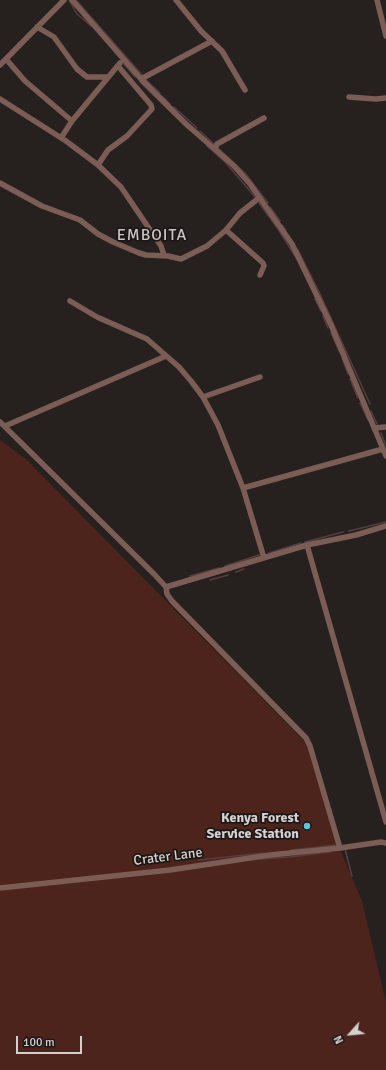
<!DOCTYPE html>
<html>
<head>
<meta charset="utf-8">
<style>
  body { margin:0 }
  #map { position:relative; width:386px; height:1070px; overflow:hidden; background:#26211f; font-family:Signika,sans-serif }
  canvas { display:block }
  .north { position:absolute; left:330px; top:1014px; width:40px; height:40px; -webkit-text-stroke:3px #1c1716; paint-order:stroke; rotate:243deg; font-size:11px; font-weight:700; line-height:16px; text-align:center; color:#d4d0cf }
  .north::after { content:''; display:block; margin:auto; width:14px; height:18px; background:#d4d0cf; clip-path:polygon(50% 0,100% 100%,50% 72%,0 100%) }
  .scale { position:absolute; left:16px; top:1036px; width:66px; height:18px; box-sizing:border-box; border:2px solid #d4d0cf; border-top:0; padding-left:5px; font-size:12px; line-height:14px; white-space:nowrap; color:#d4d0cf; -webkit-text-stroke:3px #1c1716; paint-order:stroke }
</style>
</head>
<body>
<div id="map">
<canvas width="386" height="1070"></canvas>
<div class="north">N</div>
<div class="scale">100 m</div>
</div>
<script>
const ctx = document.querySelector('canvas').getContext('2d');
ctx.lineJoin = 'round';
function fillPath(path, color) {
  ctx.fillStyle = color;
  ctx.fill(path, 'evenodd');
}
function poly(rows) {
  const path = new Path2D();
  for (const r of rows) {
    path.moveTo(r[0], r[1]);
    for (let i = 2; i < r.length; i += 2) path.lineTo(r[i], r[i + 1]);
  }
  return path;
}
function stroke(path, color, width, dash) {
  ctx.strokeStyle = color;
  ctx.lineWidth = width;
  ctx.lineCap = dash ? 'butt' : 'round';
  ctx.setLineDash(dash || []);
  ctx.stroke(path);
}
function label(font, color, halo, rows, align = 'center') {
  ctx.font = font + ' Signika,sans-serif';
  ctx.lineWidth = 3.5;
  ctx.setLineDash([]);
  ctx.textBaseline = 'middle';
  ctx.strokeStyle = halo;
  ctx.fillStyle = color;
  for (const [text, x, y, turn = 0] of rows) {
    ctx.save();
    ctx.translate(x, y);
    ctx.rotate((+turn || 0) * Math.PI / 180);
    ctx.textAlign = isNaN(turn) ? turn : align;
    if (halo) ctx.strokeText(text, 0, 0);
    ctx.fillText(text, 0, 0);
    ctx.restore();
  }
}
const green = poly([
  [0,440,26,459,308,745,338,845,362,901,386,1003,386,1070,0,1070]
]);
const stream = poly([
  [69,0,77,14,91,26],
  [76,0,143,76],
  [123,63,135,77],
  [145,79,160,93],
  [140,82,175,116],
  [162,96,170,104],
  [174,107,197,128],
  [200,131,215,145],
  [207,146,225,162,256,198],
  [217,147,245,173,268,203],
  [259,203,278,229,295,256],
  [270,207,280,221],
  [282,225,286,230],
  [298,250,320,294,370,404],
  [315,299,321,311],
  [323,316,328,328],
  [331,333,340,353],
  [342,358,348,374],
  [350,379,358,398],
  [360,403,368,420],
  [371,411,377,424],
  [381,433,386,446],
  [349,531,386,522],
  [305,542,343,532],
  [269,553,301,543],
  [225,566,259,555],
  [236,572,244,569],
  [190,576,219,568],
  [210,580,228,575],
  [345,849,352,876],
  [291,850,337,845],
  [260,859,290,857,330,852],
  [199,860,263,853]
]);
const minor = poly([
  [72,0,141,79,186,124,234,166,250,184,292,244,331,325,386,456],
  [176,0,201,31,222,51,245,90],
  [377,0,386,36],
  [37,27,54,37,77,69,87,77,108,77],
  [6,59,25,81,72,121],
  [0,65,64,0],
  [141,79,212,41],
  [349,97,376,99,386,98],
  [0,99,66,141,98,165,121,187,161,246,164,255],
  [61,138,72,121,120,63],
  [215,149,217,144,264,118],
  [98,165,108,150,127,136,152,109,151,105,118,66],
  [0,183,42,206,80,220,98,234,113,242,139,253,146,255,168,256,181,259,207,246,226,230,240,213,259,198],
  [226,230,263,263,264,266,260,275],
  [70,301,97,317,147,339,179,367,191,381,203,397,218,425,243,488,264,558],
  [203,397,260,377],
  [0,422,154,574,166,587,167,594,172,601,306,738,310,746,340,848],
  [5,426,166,356],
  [374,428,386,427],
  [243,488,383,449],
  [307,545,386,822],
  [166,587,307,545,356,535,386,526],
  [0,888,170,870,270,855,340,848,381,842,386,843]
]);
const markers = [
  [307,826,4,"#56c9e1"]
];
const poiNames = [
  ["Kenya Forest",299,818],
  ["Service Station",299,834]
];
const streetNames = [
  ["Crater Lane",168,857,-7]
];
const quarterNames = [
  ["EMBOITA",152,236]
];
fillPath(green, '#4d241b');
stroke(stream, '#573e3e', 1.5);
stroke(minor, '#7c5d56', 5.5);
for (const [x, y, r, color] of markers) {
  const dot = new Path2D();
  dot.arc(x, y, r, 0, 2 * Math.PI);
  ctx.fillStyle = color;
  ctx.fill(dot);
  stroke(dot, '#1c1716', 1.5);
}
label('bold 14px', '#d4d0cf', '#1c1716', poiNames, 'right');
label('14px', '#d4d0cf', '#1c1716', streetNames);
ctx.letterSpacing = '1px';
label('16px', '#ccc5c4', '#1c1716', quarterNames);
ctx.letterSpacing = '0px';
</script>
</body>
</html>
